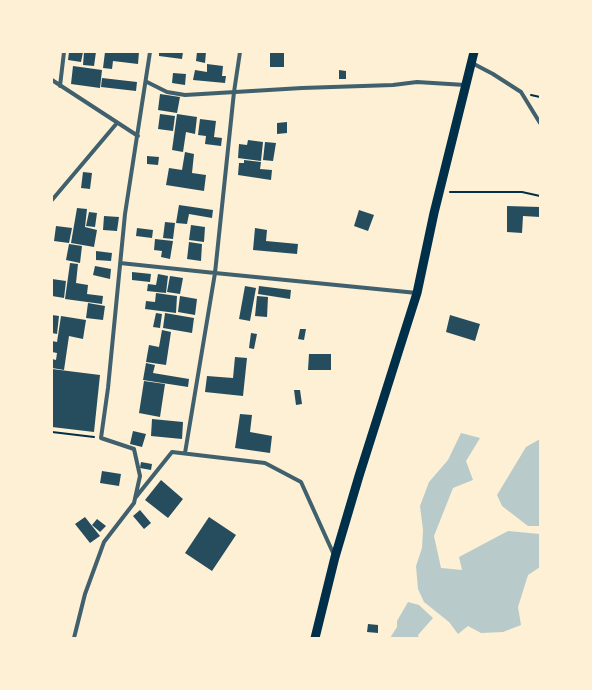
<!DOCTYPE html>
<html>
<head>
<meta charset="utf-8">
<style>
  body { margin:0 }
  #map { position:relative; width:592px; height:690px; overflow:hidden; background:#fdf0d5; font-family:"PT Sans Narrow",sans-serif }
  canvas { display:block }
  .frame { position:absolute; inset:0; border:53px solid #fdf0d5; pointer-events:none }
</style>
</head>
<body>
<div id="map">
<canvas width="592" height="690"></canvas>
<div class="frame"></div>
</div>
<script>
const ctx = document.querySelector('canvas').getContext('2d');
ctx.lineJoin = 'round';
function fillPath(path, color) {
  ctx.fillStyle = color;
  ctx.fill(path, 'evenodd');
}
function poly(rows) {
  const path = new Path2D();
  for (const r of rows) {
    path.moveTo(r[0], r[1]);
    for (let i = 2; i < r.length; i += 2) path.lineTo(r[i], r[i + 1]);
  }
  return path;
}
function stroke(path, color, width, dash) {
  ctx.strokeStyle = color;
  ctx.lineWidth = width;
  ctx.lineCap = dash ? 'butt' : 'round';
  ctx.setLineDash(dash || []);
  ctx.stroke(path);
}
const green = poly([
  [461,433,480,438,466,461,473,480,453,488,434,536,441,568,462,570,459,557,508,531,540,534,540,567,528,575,518,607,521,625,503,632,481,633,468,626,458,634,449,622,424,602,418,589,416,566,422,548,423,530,420,506,429,482,448,460],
  [540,439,540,526,528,526,502,506,497,495,526,447],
  [408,602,419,605,433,618,418,635,419,638,390,638,397,627,397,621]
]);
const building = poly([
  [69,52,83,52,81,62,68,60],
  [84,52,96,52,94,66,83,65],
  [105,52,139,52,138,64,113,61,112,69,103,68],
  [159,52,183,52,182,59,159,56],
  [197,52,206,52,205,63,196,61],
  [270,52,284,52,284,67,270,67],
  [207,64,223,66,222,76,226,76,225,83,193,80,195,70,207,72],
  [73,66,102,70,100,88,71,84],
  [339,70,346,71,346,79,339,79],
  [173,73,186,74,185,85,172,83],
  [102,78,137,82,136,91,101,87],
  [160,94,180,97,177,113,158,110],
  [160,114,175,116,173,131,158,129],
  [177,114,197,117,195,134,186,132,183,152,172,150],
  [200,119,216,121,214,137,222,138,221,146,205,144,206,136,198,135],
  [287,122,287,133,277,134,277,123],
  [248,140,263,142,261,161,238,158,239,144,247,145],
  [265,142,276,143,273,161,263,160],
  [185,152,194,154,192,173,206,175,204,191,166,185,169,168,182,170],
  [147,156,159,157,158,165,147,164],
  [244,160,261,162,260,169,272,170,271,180,238,175,239,163,244,163],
  [83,172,92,173,90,189,81,188],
  [179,205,213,210,212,218,189,214,187,224,176,223],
  [507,206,540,207,540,217,523,216,522,233,507,232],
  [77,208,87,209,85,227,97,230,94,247,71,243],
  [359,210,374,215,368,231,354,226],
  [89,212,97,213,95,227,86,226],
  [104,216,119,217,117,231,103,230],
  [165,222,175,223,173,239,163,238],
  [191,225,205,227,204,242,189,240],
  [56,226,72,228,69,243,54,241],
  [137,228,153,230,152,238,136,236],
  [255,228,267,230,266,241,298,244,297,254,253,250],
  [155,239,173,241,170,259,161,257,162,251,154,250],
  [189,242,202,244,201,261,187,259],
  [69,244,82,246,80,263,66,260],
  [96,251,112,253,111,261,96,260],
  [70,263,78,264,76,283,88,285,87,294,103,296,102,304,65,299],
  [95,266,111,269,110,279,93,275],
  [132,272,151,274,150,282,132,280],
  [158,274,168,276,166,293,147,291,148,284,156,285],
  [170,276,183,278,180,294,167,292],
  [52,279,66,281,64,298,52,296],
  [245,286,256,288,250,321,239,319],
  [259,286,291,290,290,299,258,294],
  [156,293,177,296,176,313,145,309,146,301,155,302],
  [180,296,197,299,195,315,178,312],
  [257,296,268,297,267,317,255,316],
  [88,303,105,306,103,320,86,318],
  [156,313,162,314,160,328,153,327],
  [165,313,194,318,192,333,163,328],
  [52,315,59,316,57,334,52,333],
  [450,315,480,324,475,341,446,332],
  [61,316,86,320,83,339,69,336,64,370,52,368,52,359,56,360,57,353,52,352,52,341,57,342],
  [300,329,306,329,304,340,298,339],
  [162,330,171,332,166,365,146,362,149,345,159,347],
  [251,333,257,334,254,349,249,348],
  [309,354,331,354,331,370,308,370],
  [235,357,247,358,243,396,205,392,207,376,233,378],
  [146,363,155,365,153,373,189,379,188,387,143,380],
  [52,369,100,375,94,432,52,427],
  [144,381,165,384,160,417,139,413],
  [294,390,300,390,302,404,296,405],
  [240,414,252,415,250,432,272,436,270,453,235,448],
  [152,419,183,422,182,439,151,436],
  [133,431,146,434,142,447,130,444],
  [141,462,152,464,151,470,140,468],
  [102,471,121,474,119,486,100,483],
  [161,480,183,499,168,518,145,500],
  [140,510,151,523,144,529,133,516],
  [85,517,100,536,90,543,75,524],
  [209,517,236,535,212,571,185,553],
  [97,519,106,526,100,532,92,525],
  [368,624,378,625,378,633,367,632]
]);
const path = poly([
  [531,95,540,97],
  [450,192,522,192,540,196],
  [52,432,94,437]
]);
const minor = poly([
  [472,63,493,74,521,92,540,123],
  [52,80,138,136],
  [147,82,167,92,185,95,302,88,393,85,417,82,465,85],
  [60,86,64,52],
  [52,200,117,123],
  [120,263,215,273,234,92,240,52],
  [185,453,215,273,417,293],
  [136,497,172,452,265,463,301,482,334,555],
  [74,638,85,594,104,542,134,503,140,476,134,449,101,438,108,388,125,214,150,52]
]);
const primary = poly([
  [315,638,335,557,359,476,417,293,434,213,474,52]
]);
fillPath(green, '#b9caca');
fillPath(building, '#264d5e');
stroke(path, '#003049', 2);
stroke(minor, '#3f606c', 4);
stroke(primary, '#003049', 9);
</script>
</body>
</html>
